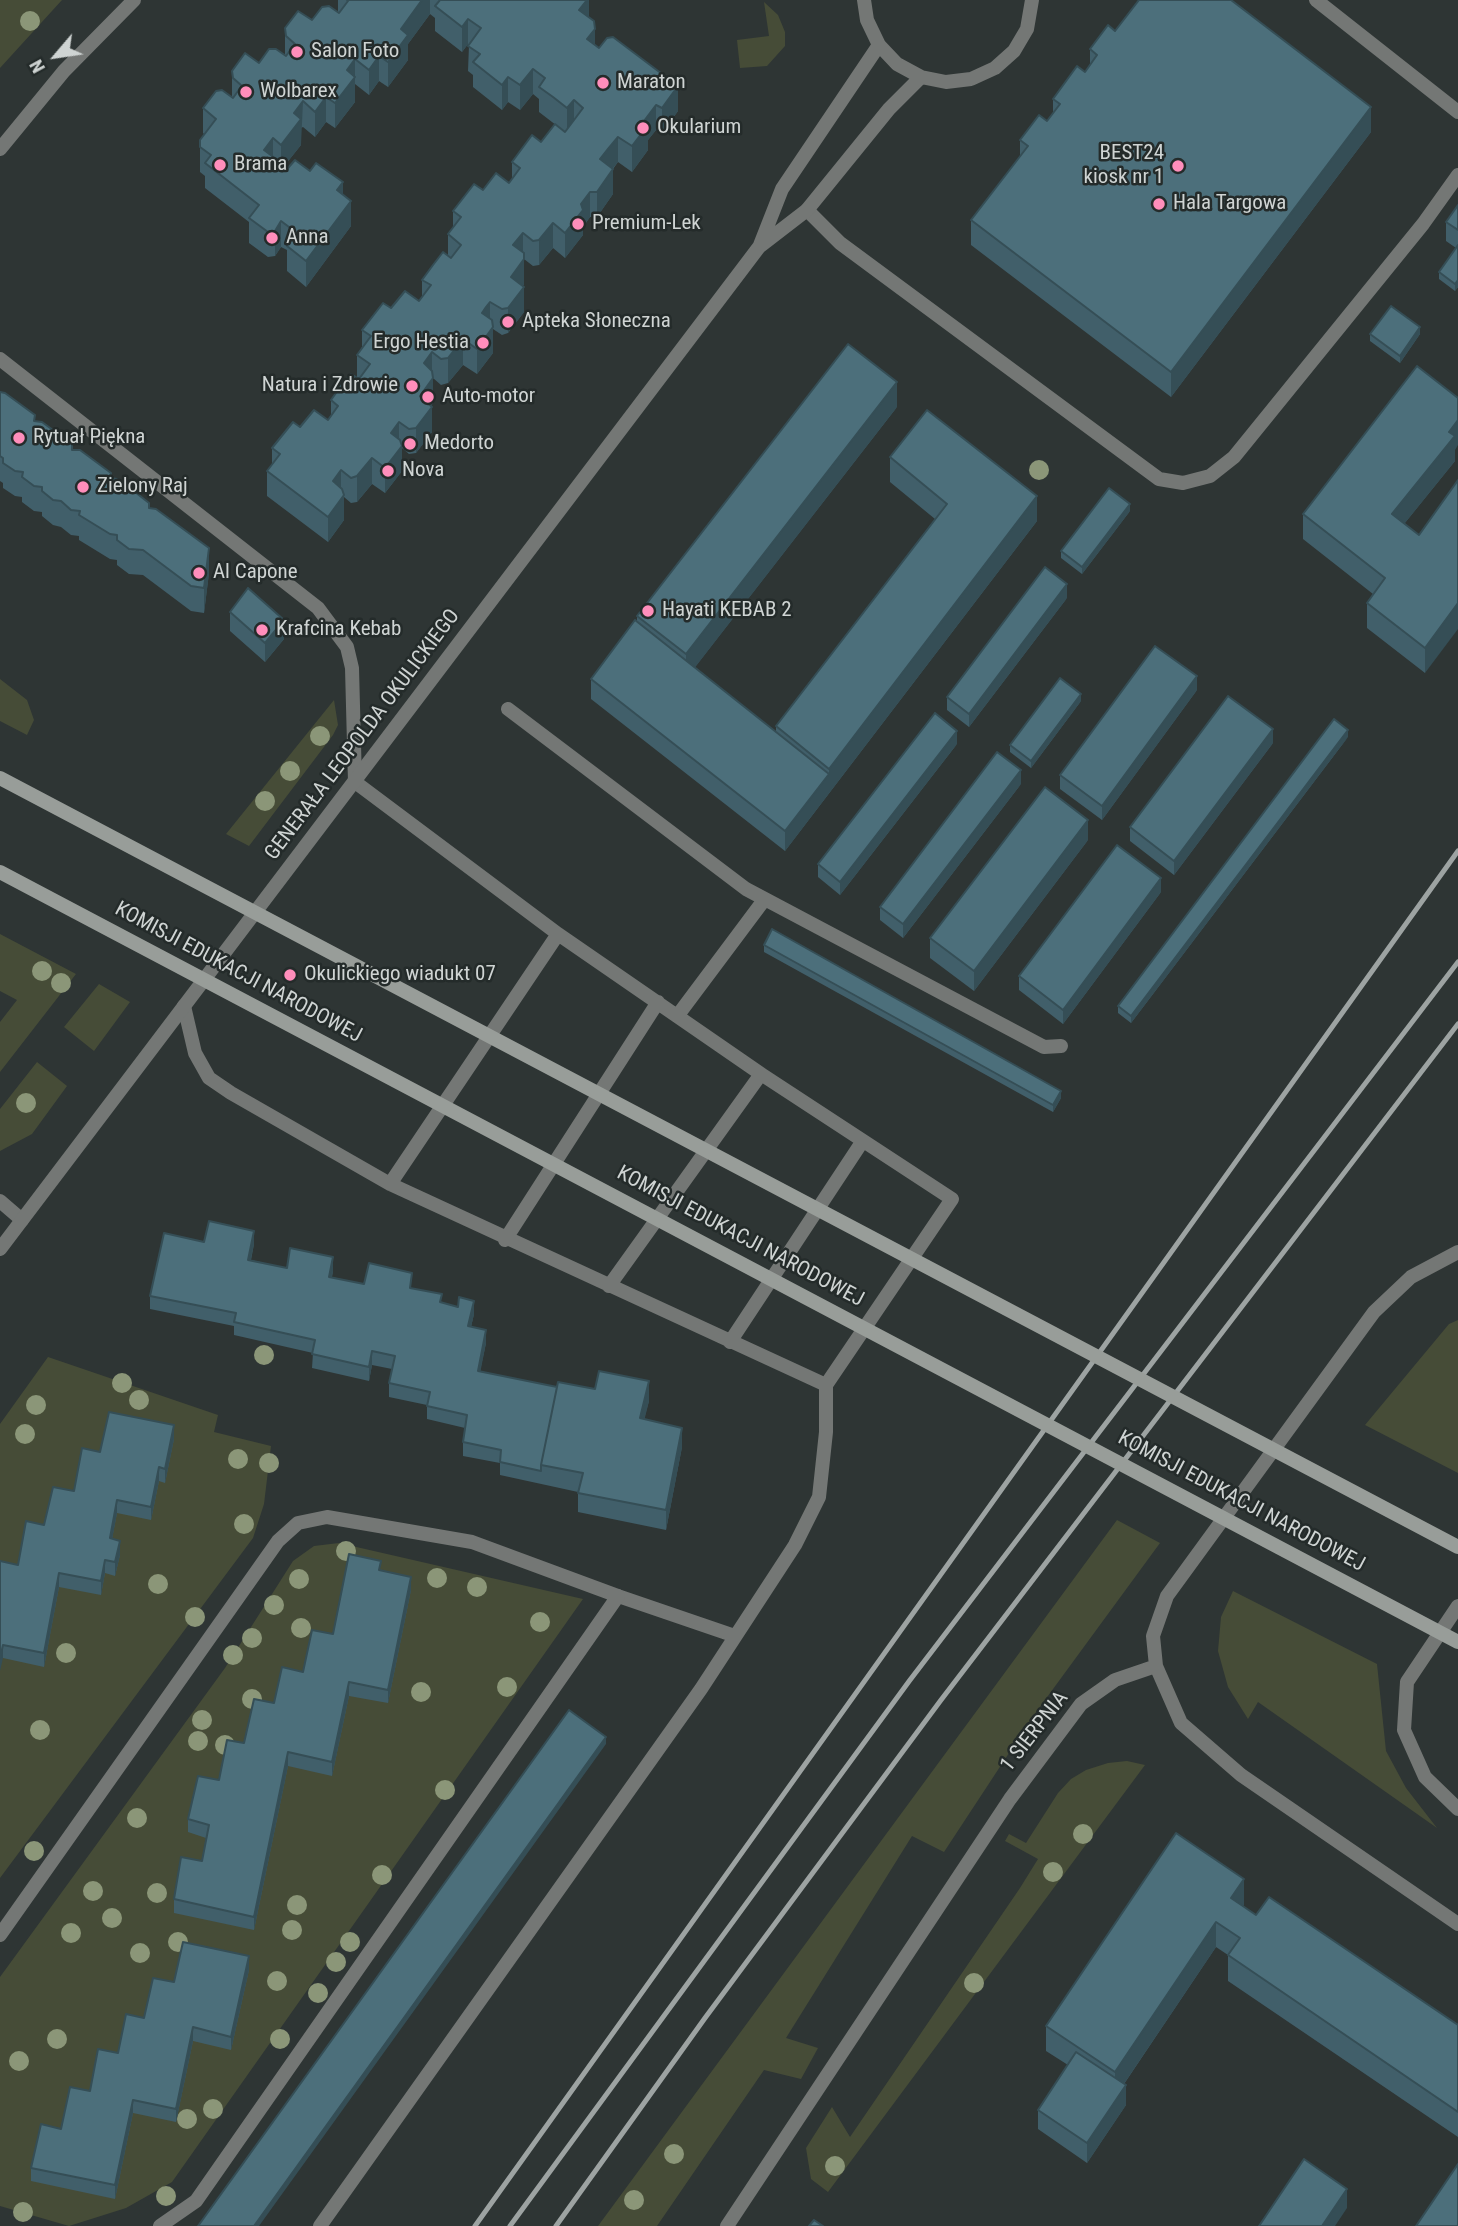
<!DOCTYPE html>
<html>
<head>
<meta charset="utf-8">
<style>
  body { margin:0 }
  #map { position:relative; width:1458px; height:2226px; overflow:hidden; background:#2e3534; font-family:"Roboto Condensed",sans-serif }
  canvas { display:block }
  .north { position:absolute; left:21px; top:21px; width:70px; height:70px; -webkit-text-stroke:5px #242b2a; paint-order:stroke; rotate:241deg; font-size:19px; font-weight:700; line-height:28px; text-align:center; color:#cfd4d3 }
  .north::after { content:''; display:block; margin:auto; width:24px; height:32px; background:#cfd4d3; clip-path:polygon(50% 0,100% 100%,50% 72%,0 100%) }
</style>
</head>
<body>
<div id="map">
<canvas width="1458" height="2226"></canvas>
<div class="north">N</div>
</div>
<script>
const ctx = document.querySelector('canvas').getContext('2d');
ctx.lineJoin = 'round';
function fillPath(path, color) {
  ctx.fillStyle = color;
  ctx.fill(path, 'evenodd');
}
function poly(rows) {
  const path = new Path2D();
  for (const r of rows) {
    path.moveTo(r[0], r[1]);
    for (let i = 2; i < r.length; i += 2) path.lineTo(r[i], r[i + 1]);
  }
  return path;
}
function stroke(path, color, width, dash) {
  ctx.strokeStyle = color;
  ctx.lineWidth = width;
  ctx.lineCap = dash ? 'butt' : 'round';
  ctx.setLineDash(dash || []);
  ctx.stroke(path);
}
function label(font, color, halo, rows, align = 'center') {
  ctx.font = font + ' "Roboto Condensed",sans-serif';
  ctx.lineWidth = 5;
  ctx.setLineDash([]);
  ctx.textBaseline = 'middle';
  ctx.strokeStyle = halo;
  ctx.fillStyle = color;
  for (const [text, x, y, turn = 0] of rows) {
    ctx.save();
    ctx.translate(x, y);
    ctx.rotate((+turn || 0) * Math.PI / 180);
    ctx.textAlign = isNaN(turn) ? turn : align;
    if (halo) ctx.strokeText(text, 0, 0);
    ctx.fillText(text, 0, 0);
    ctx.restore();
  }
}
const green = poly([
  [0,0,62,0,0,68],
  [764,2,778,15,785,32,785,46,767,66,740,68,737,40,769,36],
  [0,679,27,700,34,720,27,735,0,721],
  [334,700,338,725,333,735,249,846,226,834],
  [0,934,76,974,0,1072,0,1022,17,1000,0,991],
  [99,984,130,1002,94,1051,64,1027],
  [37,1062,67,1086,32,1134,0,1151,0,1109],
  [1458,1320,1458,1473,1365,1425,1449,1324],
  [48,1357,218,1415,214,1432,271,1446,264,1504,253,1538,0,1878,0,1424],
  [1117,1520,1160,1543,1034,1715,944,1852,912,1836,786,2038,818,2048,801,2079,764,2070,657,2226,598,2226],
  [339,1543,583,1599,172,2182,126,2208,69,2226,0,2206,0,1977,225,1668,293,1561,314,1546],
  [1233,1591,1377,1664,1386,1751,1406,1788,1437,1828,1258,1702,1248,1719,1228,1687,1218,1651,1221,1617],
  [1127,1761,1145,1765,828,2192,811,2179,806,2148,832,2107,850,2137,1020,1888,1038,1859,1005,1841,1009,1834,1026,1843,1058,1793,1071,1779,1086,1770,1108,1763]
]);
const service = poly([
  [1316,0,1458,112],
  [508,709,746,889,1044,1047,1061,1046],
  [184,1006,195,1053,209,1078,231,1093,390,1184,826,1385],
  [678,1015,764,900],
  [390,1184,558,934],
  [0,1201,22,1220],
  [505,1240,658,1002],
  [609,1286,761,1074],
  [730,1342,862,1142],
  [618,1596,735,1636],
  [1458,1606,1407,1682,1404,1730,1425,1777,1458,1809],
  [320,2226,701,1689,795,1545,819,1497,826,1432,826,1385,952,1199,761,1074,558,934,355,782]
]);
const minor = poly([
  [807,210,840,243,1159,479,1183,483,1210,476,1234,457,1423,224,1458,175],
  [0,359,318,608,347,647,352,668,355,782],
  [1458,1252,1411,1277,1374,1312,1167,1596,1153,1636,1156,1666,1181,1723,1241,1775,1458,1924],
  [0,1935,278,1541,298,1523,327,1517,472,1542,618,1596,196,2201,160,2226],
  [727,2226,1010,1799,1081,1704,1115,1680,1156,1666]
]);
const tertiary = poly([
  [864,0,867,20,879,45,897,64,921,77,946,82,971,79,995,68,1014,51,1027,29,1032,0],
  [0,149,64,71,134,0],
  [760,245,782,189,879,45],
  [0,1249,759,247,807,210,889,109,921,77]
]);
const rail = poly([
  [475,2226,1458,851],
  [510,2226,910,1680,1458,962],
  [556,2226,705,2018,941,1700,1458,1024]
]);
const secondaryBridge = poly([
  [0,778,1458,1547],
  [0,872,1458,1642]
]);
const trees = [
  [30,21],
  [1039,470],
  [320,736],
  [290,771],
  [265,801],
  [42,971],
  [61,983],
  [26,1103],
  [264,1355],
  [122,1383],
  [139,1400],
  [36,1405],
  [25,1434],
  [238,1459],
  [269,1463],
  [244,1524],
  [346,1551],
  [437,1578],
  [299,1579],
  [158,1584],
  [477,1587],
  [274,1605],
  [195,1617],
  [540,1622],
  [301,1628],
  [252,1638],
  [66,1653],
  [233,1655],
  [507,1687],
  [421,1692],
  [252,1699],
  [202,1720],
  [40,1730],
  [198,1741],
  [225,1745],
  [445,1790],
  [137,1818],
  [1083,1834],
  [34,1851],
  [1053,1872],
  [382,1875],
  [93,1891],
  [157,1893],
  [297,1905],
  [112,1918],
  [292,1930],
  [71,1933],
  [178,1942],
  [350,1942],
  [140,1953],
  [336,1962],
  [277,1981],
  [974,1983],
  [318,1993],
  [57,2039],
  [280,2039],
  [19,2061],
  [213,2109],
  [187,2119],
  [674,2154],
  [835,2166],
  [166,2196],
  [634,2200],
  [23,2212]
];
const wall = poly([
  [338,0,589,0,589,17,595,45,678,111,662,133,656,130,648,140,648,150,632,172,618,162,613,169,613,194,597,217,590,217,583,227,583,235,565,258,553,248,539,265,533,266,524,259,524,284,523,286,524,312,521,316,508,333,502,335,493,329,493,353,477,374,463,365,448,383,441,385,433,378,433,403,431,406,432,432,416,453,409,454,402,448,402,471,385,493,372,484,357,502,351,503,344,497,344,520,328,542,267,496,267,471,272,465,272,448,300,427,328,420,331,416,331,400,357,378,357,355,362,347,362,330,391,308,419,301,422,297,422,280,448,256,448,234,453,227,453,211,483,190,509,183,512,179,512,162,541,142,565,132,539,112,539,99,533,94,520,110,508,102,502,110,473,87,473,75,468,71,469,45,468,44,462,52,435,31,435,18,430,14,408,44,408,60,388,87,379,81,369,95,355,84,355,102,335,128,326,122,315,137,303,127,301,128,301,145,285,165,343,194,351,226,306,287,287,271,287,250,281,247,275,256,268,257,249,243,249,222,205,188,205,176,200,172,200,140,204,134,203,133,203,108,232,97,232,71,285,55,285,28,338,13],
  [1115,31,1371,132,1171,397,971,245,971,220,1020,156,1020,140,1047,121,1053,113,1053,99,1085,72,1090,64,1090,49],
  [1458,205,1458,287,1455,291,1439,279,1439,272,1456,248,1446,241,1446,222],
  [1370,334,1420,334,1400,363,1370,341],
  [0,392,35,421,149,508,209,573,204,613,191,611,143,575,129,574,117,565,117,560,110,559,79,540,79,536,71,535,61,527,53,525,42,516,42,512,34,511,22,502,22,497,15,496,3,488,3,483,0,481],
  [897,407,695,667,776,732,776,726,935,519,890,482,890,457,1037,521,785,851,591,699,591,679,637,621,637,616],
  [1455,450,1455,461,1404,524,1419,535,1458,480,1425,673,1367,628,1367,603,1373,594,1303,539,1303,514],
  [1130,511,1082,574,1061,558,1061,551],
  [1067,598,969,727,947,710,947,697],
  [230,612,284,639,265,662,230,631],
  [1197,690,1102,820,1060,789,1060,775],
  [1081,701,1031,768,1010,752,1010,745],
  [1348,737,1131,1023,1118,1013,1118,1006],
  [1273,743,1174,875,1130,841,1130,827],
  [957,744,840,895,818,877,818,864],
  [1021,784,903,938,880,920,880,907],
  [1088,840,974,991,930,958,930,938],
  [1161,892,1063,1024,1019,990,1019,976],
  [764,945,1061,1098,1053,1112,764,952],
  [204,1242,254,1244,251,1260,287,1268,333,1271,332,1277,364,1284,412,1288,442,1302,474,1314,471,1327,486,1343,480,1371,557,1387,649,1401,644,1419,682,1447,666,1530,578,1512,578,1492,500,1475,500,1463,463,1456,463,1442,465,1428,427,1419,427,1405,389,1397,389,1383,392,1369,372,1365,369,1381,312,1368,313,1353,234,1335,234,1326,150,1309,150,1296],
  [174,1439,165,1483,159,1481,151,1520,117,1513,112,1539,120,1555,115,1576,105,1573,101,1595,59,1587,44,1667,3,1658,0,1561,18,1565,44,1525,74,1491,100,1452],
  [381,1571,411,1590,388,1703,349,1696,332,1776,288,1766,254,1930,174,1913,174,1899,202,1861,206,1838,188,1832,188,1819,219,1780,274,1703,303,1672],
  [1244,1905,1243,1906,1256,1915,1458,2025,1458,2137,1228,1981,1228,1955,1216,1947,1124,2084,1126,2105,1087,2163,1038,2129,1038,2110,1068,2065,1046,2051,1046,2026],
  [249,1970,231,2050,193,2041,176,2122,133,2113,115,2199,31,2181,31,2168,144,2018,174,1982]
]);
const shadedWall = poly([
  [422,0,430,0,430,14,408,44,408,60,388,87,388,62,401,29],
  [587,0,589,0,589,22,579,10],
  [468,19,468,44,462,52,462,27],
  [595,29,595,54,587,39],
  [379,56,379,81,369,95,369,70],
  [355,59,355,102,335,128,335,103,347,70],
  [533,69,533,94,520,110,520,85],
  [508,77,508,102,502,110,502,85],
  [678,86,678,111,662,133,662,108],
  [326,97,326,122,315,137,315,112],
  [574,100,574,125,567,133,567,108],
  [303,101,301,145,281,170,281,145,294,113],
  [656,105,656,130,648,140,648,150,632,172,632,146,644,121],
  [1371,107,1371,132,1171,397,1171,372],
  [618,137,618,162,608,174,600,159],
  [273,138,273,164,264,150],
  [613,169,613,194,597,217,597,192],
  [343,182,343,208,337,190],
  [590,192,590,217,583,227,583,235,565,258,565,233,581,204],
  [351,201,351,226,306,287,306,261],
  [281,221,281,247,275,256,275,231],
  [553,223,553,248,539,265,539,240],
  [523,233,523,258,513,245],
  [524,259,524,284,511,302,511,277],
  [1458,280,1458,287,1455,291,1455,284],
  [524,287,524,312,508,333,508,308],
  [490,302,490,327,482,313],
  [493,327,493,353,477,374,477,349],
  [1420,327,1420,334,1400,363,1400,356],
  [463,339,463,365,448,383,448,358],
  [432,352,432,377,424,363],
  [433,378,433,403,420,421,420,396],
  [897,382,897,407,686,679,686,654],
  [432,407,432,432,416,453,416,428],
  [1458,420,1458,445,1455,450,1455,461,1392,539,1392,514],
  [399,422,399,447,391,433],
  [402,446,402,471,385,493,385,468],
  [372,458,372,484,357,502,357,476],
  [341,470,341,495,333,481],
  [344,495,344,520,328,542,328,517],
  [1037,496,1037,521,785,851,785,831,829,774,829,769],
  [1130,504,1130,511,1082,574,1082,567],
  [209,548,209,573,204,613,204,588],
  [1067,584,1067,598,969,727,969,714],
  [1458,603,1458,629,1425,673,1425,648],
  [284,620,284,639,265,662,265,643],
  [1197,676,1197,690,1102,820,1102,806],
  [1081,694,1081,701,1031,768,1031,761],
  [1273,729,1273,743,1174,875,1174,861],
  [1348,730,1348,737,1131,1023,1131,1016],
  [957,731,957,744,840,895,840,882],
  [1021,770,1021,784,903,938,903,924],
  [1088,820,1088,840,974,991,974,971],
  [1161,878,1161,892,1063,1024,1063,1010],
  [1061,1091,1061,1098,1053,1112,1053,1105],
  [254,1231,254,1244,248,1273,248,1260],
  [333,1257,333,1271,329,1290,329,1277],
  [474,1301,474,1314,468,1340,468,1326],
  [486,1330,486,1343,478,1384,478,1371],
  [372,1351,372,1365,369,1381,369,1367],
  [649,1381,649,1401,640,1438,640,1418],
  [174,1425,174,1439,165,1483,165,1469],
  [682,1428,682,1447,666,1530,666,1510],
  [159,1467,159,1481,151,1520,151,1507],
  [117,1500,117,1513,110,1551,110,1538],
  [120,1541,120,1555,115,1576,115,1562],
  [105,1560,105,1573,101,1595,101,1581],
  [59,1573,59,1587,44,1667,44,1653],
  [411,1577,411,1590,388,1703,388,1690],
  [3,1645,3,1658,0,1671,0,1658],
  [349,1682,349,1696,332,1776,332,1762],
  [606,1737,606,1744,259,2226,254,2226],
  [288,1752,288,1766,254,1930,254,1917],
  [1244,1879,1244,1905,1231,1923,1231,1898],
  [1216,1922,1216,1947,1115,2097,1115,2072],
  [249,1956,249,1970,231,2050,231,2037],
  [193,2027,193,2041,176,2122,176,2109],
  [1126,2085,1126,2105,1087,2163,1087,2143],
  [133,2100,133,2113,115,2199,115,2185],
  [1347,2189,1347,2208,1335,2226,1322,2226]
]);
const building = poly([
  [347,0,422,0,401,29,408,35,388,62,379,56,369,70,355,59,347,70,355,77,335,103,326,97,315,112,303,101,294,113,301,119,281,145,273,138,264,150,288,168,295,160,310,171,316,163,343,182,337,190,351,201,306,261,287,246,287,240,293,230,281,221,275,231,268,232,249,218,259,205,205,163,211,155,200,147,200,140,216,119,203,108,216,91,222,90,233,98,238,91,242,86,233,78,232,71,245,53,259,63,269,49,276,49,286,56,295,44,286,36,285,28,298,11,312,20,322,7,329,6,339,13,348,1,347,0],
  [440,0,587,0,579,10,594,21,595,29,587,39,599,48,607,38,613,37,678,86,662,108,656,105,644,121,648,125,632,146,618,137,608,149,600,159,613,169,597,192,590,192,581,204,583,210,565,233,553,223,539,240,533,241,523,233,513,245,524,253,524,259,511,277,524,287,521,291,508,308,502,309,490,302,486,307,482,313,492,320,493,327,477,349,463,339,448,358,441,359,432,352,424,363,432,371,433,378,420,396,432,407,416,428,409,429,399,422,391,433,400,440,402,446,385,468,372,458,357,476,351,478,341,470,333,481,342,489,344,495,328,517,267,471,280,454,272,448,293,422,300,427,314,410,328,420,338,406,331,400,341,386,351,374,359,379,370,364,357,355,371,336,362,330,383,303,391,308,405,291,419,301,431,285,422,280,433,265,443,252,451,258,461,245,448,234,461,217,453,211,474,184,483,190,496,173,509,183,520,168,512,162,532,135,541,142,555,124,565,132,583,108,574,100,567,108,553,97,539,87,545,78,533,69,520,85,508,77,502,85,473,62,480,54,468,46,481,28,468,19,462,27,435,6,440,0],
  [1139,0,1231,0,1371,107,1171,372,971,220,1028,146,1020,140,1039,115,1047,121,1060,104,1053,99,1077,66,1085,72,1097,55,1090,49,1108,25,1115,31,1139,0],
  [1458,205,1458,230,1446,222,1458,205],
  [1458,245,1458,280,1455,284,1439,272,1458,245],
  [1391,306,1420,327,1400,356,1370,334,1391,306],
  [848,344,897,382,686,654,637,616,848,344],
  [1417,366,1458,398,1458,420,1449,432,1455,436,1392,514,1419,535,1458,480,1458,603,1425,648,1367,603,1385,578,1303,514,1417,366],
  [0,392,5,393,35,415,34,421,42,422,72,444,72,450,80,450,111,473,110,478,117,479,128,487,128,491,135,492,149,503,149,508,156,509,209,548,204,588,191,586,143,550,129,549,117,540,117,535,110,534,79,515,80,511,71,510,61,501,53,500,42,491,42,487,34,486,22,477,23,472,15,471,3,463,3,458,0,456,0,392],
  [927,410,1037,496,829,769,776,726,947,504,890,457,927,410],
  [1109,488,1130,504,1082,567,1061,551,1109,488],
  [1045,567,1067,584,969,714,947,697,1045,567],
  [248,588,284,620,265,643,230,612,248,588],
  [635,620,829,774,785,831,591,679,635,620],
  [1155,646,1197,676,1102,806,1060,775,1155,646],
  [1060,678,1081,694,1031,761,1010,745,1060,678],
  [1228,696,1273,729,1174,861,1130,827,1228,696],
  [935,713,957,731,840,882,818,864,935,713],
  [1334,719,1348,730,1131,1016,1118,1006,1334,719],
  [997,752,1021,770,903,924,880,907,997,752],
  [1045,787,1088,820,974,971,930,938,1045,787],
  [1117,845,1161,878,1063,1010,1019,976,1117,845],
  [772,929,1061,1091,1053,1105,764,945,772,929],
  [209,1221,254,1231,248,1260,287,1268,290,1248,333,1257,329,1277,364,1284,369,1263,412,1273,410,1288,442,1294,440,1302,458,1307,459,1297,474,1301,468,1326,486,1330,478,1371,557,1387,541,1465,541,1471,500,1462,501,1450,463,1442,467,1415,427,1406,430,1392,389,1383,395,1356,372,1351,369,1367,312,1354,315,1340,234,1322,236,1313,150,1296,164,1233,204,1242,209,1221],
  [599,1371,649,1381,640,1418,682,1428,666,1510,578,1493,583,1473,541,1465,558,1382,595,1389,599,1371],
  [109,1412,174,1425,165,1469,159,1467,151,1507,117,1500,110,1538,120,1541,115,1562,105,1560,101,1581,59,1573,44,1653,3,1645,0,1658,0,1561,18,1565,26,1521,44,1525,53,1487,74,1491,82,1448,100,1452,109,1412],
  [349,1554,381,1561,379,1570,411,1577,388,1690,349,1682,332,1762,288,1752,254,1917,174,1899,181,1857,202,1861,209,1825,188,1819,198,1776,219,1780,227,1740,244,1743,254,1699,274,1703,282,1667,303,1672,312,1630,333,1634,349,1554],
  [569,1710,606,1737,254,2226,198,2226,569,1710],
  [1176,1833,1244,1879,1231,1898,1256,1915,1269,1897,1458,2025,1458,2112,1228,1955,1240,1938,1216,1922,1115,2072,1046,2026,1176,1833],
  [183,1942,249,1956,231,2037,193,2027,176,2109,133,2100,115,2185,31,2168,41,2124,61,2129,70,2087,90,2091,98,2049,118,2053,126,2014,144,2018,153,1978,174,1982,183,1942],
  [1076,2052,1126,2085,1087,2143,1038,2110,1076,2052],
  [1304,2159,1347,2189,1322,2226,1259,2226,1304,2159],
  [1458,2164,1458,2226,1416,2226,1458,2164],
  [814,2220,823,2226,809,2226,814,2220]
]);
const markers = [
  [297,52,7,"#ff8ebb"],
  [603,83,7,"#ff8ebb"],
  [246,92,7,"#ff8ebb"],
  [643,128,7,"#ff8ebb"],
  [220,165,7,"#ff8ebb"],
  [1178,166,7,"#ff8ebb"],
  [1159,204,7,"#ff8ebb"],
  [578,224,7,"#ff8ebb"],
  [272,238,7,"#ff8ebb"],
  [508,322,7,"#ff8ebb"],
  [483,343,7,"#ff8ebb"],
  [412,386,7,"#ff8ebb"],
  [428,397,7,"#ff8ebb"],
  [19,438,7,"#ff8ebb"],
  [410,444,7,"#ff8ebb"],
  [388,471,7,"#ff8ebb"],
  [83,487,7,"#ff8ebb"],
  [199,573,7,"#ff8ebb"],
  [648,611,7,"#ff8ebb"],
  [262,630,7,"#ff8ebb"],
  [290,975,7,"#ff8ebb"]
];
const poiNames = [
  ["Salon Foto",311,52],
  ["Maraton",617,83],
  ["Wolbarex",260,92],
  ["Okularium",657,128],
  ["BEST24",1164,154,"right"],
  ["kiosk nr 1",1164,178,"right"],
  ["Brama",234,165],
  ["Hala Targowa",1173,204],
  ["Premium-Lek",592,224],
  ["Anna",286,238],
  ["Apteka Słoneczna",522,322],
  ["Ergo Hestia",469,343,"right"],
  ["Natura i Zdrowie",398,386,"right"],
  ["Auto-motor",442,397],
  ["Rytuał Piękna",33,438],
  ["Medorto",424,444],
  ["Nova",402,471],
  ["Zielony Raj",97,487],
  ["Al Capone",213,573],
  ["Hayati KEBAB 2",662,611],
  ["Krafcina Kebab",276,630],
  ["Okulickiego wiadukt 07",304,975]
];
const streetNames = [
  ["GENERAŁA LEOPOLDA OKULICKIEGO",363,735,-53],
  ["KOMISJI EDUKACJI NARODOWEJ",238,973,28],
  ["KOMISJI EDUKACJI NARODOWEJ",740,1237,28],
  ["KOMISJI EDUKACJI NARODOWEJ",1241,1502,28],
  ["1 SIERPNIA",1035,1732,-52]
];
fillPath(green, '#464c37');
stroke(service, '#747775', 14);
stroke(minor, '#747775', 14);
stroke(tertiary, '#747775', 14);
stroke(rail, '#9da3a2', 5);
stroke(secondaryBridge, '#989d99', 14);
ctx.fillStyle = '#8b9678';
for (const [x, y] of trees) {
  ctx.beginPath();
  ctx.arc(x, y, 10, 0, 2 * Math.PI);
  ctx.fill();
}
fillPath(wall, '#415f6a');
fillPath(shadedWall, '#354e56');
fillPath(building, '#4c6f7b');
stroke(building, '#354e56', 2);
for (const [x, y, r, color] of markers) {
  const dot = new Path2D();
  dot.arc(x, y, r, 0, 2 * Math.PI);
  ctx.fillStyle = color;
  ctx.fill(dot);
  stroke(dot, '#242b2a', 2.5);
}
label('21px', '#cfd4d3', '#242b2a', poiNames, 'left');
label('21px', '#cfd4d3', '#242b2a', streetNames);
</script>
</body>
</html>
